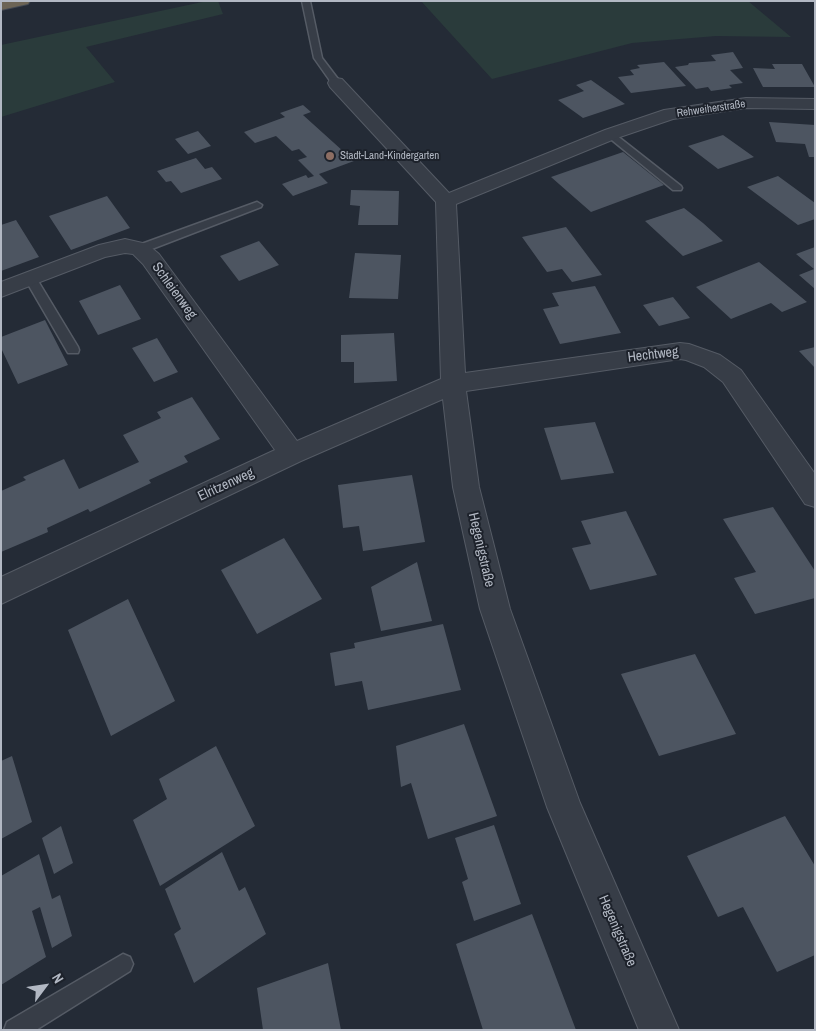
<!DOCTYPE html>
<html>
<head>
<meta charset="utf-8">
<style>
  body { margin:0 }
  #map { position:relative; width:816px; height:1031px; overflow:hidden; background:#242b36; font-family:"Archivo Narrow",sans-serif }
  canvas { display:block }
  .frame { position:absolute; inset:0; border:2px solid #b2b8c3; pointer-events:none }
  .north { position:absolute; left:20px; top:961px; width:50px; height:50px; -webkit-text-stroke:4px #1d222b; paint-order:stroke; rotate:59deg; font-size:14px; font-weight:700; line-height:20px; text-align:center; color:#b2b8c3 }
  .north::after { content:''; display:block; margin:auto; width:18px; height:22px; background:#b2b8c3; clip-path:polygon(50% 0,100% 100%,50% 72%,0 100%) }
</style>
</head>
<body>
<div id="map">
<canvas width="816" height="1031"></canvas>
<div class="frame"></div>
<div class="north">N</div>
</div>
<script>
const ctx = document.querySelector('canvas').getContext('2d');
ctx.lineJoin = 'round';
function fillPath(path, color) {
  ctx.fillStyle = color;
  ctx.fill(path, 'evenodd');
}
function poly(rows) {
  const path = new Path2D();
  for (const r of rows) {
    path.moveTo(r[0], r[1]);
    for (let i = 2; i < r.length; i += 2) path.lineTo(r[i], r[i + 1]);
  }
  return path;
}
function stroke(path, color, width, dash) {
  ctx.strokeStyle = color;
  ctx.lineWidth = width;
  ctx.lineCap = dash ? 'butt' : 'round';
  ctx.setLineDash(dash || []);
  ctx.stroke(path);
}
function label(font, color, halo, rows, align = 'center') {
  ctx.font = font + ' "Archivo Narrow",sans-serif';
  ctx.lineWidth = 4;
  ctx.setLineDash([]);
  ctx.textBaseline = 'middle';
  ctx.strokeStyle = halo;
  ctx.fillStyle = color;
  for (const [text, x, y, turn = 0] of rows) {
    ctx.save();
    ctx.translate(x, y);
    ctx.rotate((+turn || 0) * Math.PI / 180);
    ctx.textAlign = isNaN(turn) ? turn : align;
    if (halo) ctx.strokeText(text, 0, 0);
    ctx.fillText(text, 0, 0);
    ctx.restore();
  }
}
const green = poly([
  [207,1,218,1,223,14,86,47,115,82,1,117,1,45],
  [421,1,748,1,791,37,716,36,632,43,492,79]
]);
const building = poly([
  [733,52,743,68,730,70,743,83,729,85,732,88,711,91,708,87,696,89,675,67,688,65,689,63,716,61,711,55],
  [664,62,686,86,631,93,618,77,634,75,630,70,640,68,637,65],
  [772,64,802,64,815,87,763,87,753,68,775,69],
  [591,80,625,104,583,118,558,100,584,91,576,85],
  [303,105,311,112,303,115,354,161,319,174,328,183,293,196,282,184,306,175,308,178,314,176,298,160,307,157,299,149,292,151,276,136,255,143,244,132,285,117,280,113],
  [769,122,815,125,815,157,809,157,805,144,776,142],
  [198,131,211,146,188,154,175,139],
  [723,135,754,157,718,169,688,146],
  [623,152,664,185,591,212,551,177],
  [196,158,205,169,212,167,222,179,181,193,171,181,166,182,157,171],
  [778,176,815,203,815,219,798,225,747,187],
  [351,190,399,191,398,225,358,225,360,206,350,205],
  [107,196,130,228,71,250,49,216],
  [684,208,703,223,723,241,683,256,645,221],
  [16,220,39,257,1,271,1,225],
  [566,227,602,275,572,282,562,269,547,272,522,237],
  [259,241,279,265,239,281,220,256],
  [815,247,815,289,799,275,814,269,796,254],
  [355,253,401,255,398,299,349,298],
  [759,262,807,302,782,312,771,303,731,319,696,287],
  [120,285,141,319,98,335,79,301],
  [595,286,621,333,560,344,543,309,559,306,552,293],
  [673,297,690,318,659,326,643,305],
  [45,320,68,365,18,384,1,348,1,337],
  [394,333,397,381,354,383,354,362,341,362,341,335],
  [157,338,178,372,154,382,132,348],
  [815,347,815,368,799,351],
  [192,397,220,439,184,456,188,462,149,480,151,483,90,512,88,509,47,528,48,532,1,552,1,491,26,480,23,477,64,459,79,489,139,462,123,435,161,418,157,412],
  [595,422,614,473,561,480,544,428],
  [412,475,425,542,363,551,359,526,343,528,338,485],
  [773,507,815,571,815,598,755,614,734,578,756,572,723,519],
  [626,511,657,575,590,590,572,548,591,544,581,521],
  [284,538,322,599,257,634,221,570],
  [417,562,432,621,381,631,371,587],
  [128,599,175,701,111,736,68,630],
  [443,624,461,690,368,710,362,681,335,686,330,653,355,648,354,643],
  [695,654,736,734,659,756,621,674],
  [464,724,497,816,428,839,411,783,401,787,396,746],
  [216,746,255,826,160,886,133,820,167,799,159,779],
  [12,756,32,822,1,839,1,761],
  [785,816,815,866,815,955,777,972,743,907,718,917,687,856],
  [494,825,521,904,474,921,462,882,468,879,455,838],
  [61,826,73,863,54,874,42,838],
  [222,852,239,891,245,887,266,934,194,983,174,934,181,929,165,889],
  [39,854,52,899,60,895,72,936,52,948,40,907,32,911,46,957,1,985,1,876],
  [532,914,576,1030,483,1030,456,944],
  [328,963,341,1030,263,1030,257,988]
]);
const lane = poly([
  [302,1,310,1,322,58,341,83,339,85,333,85,314,58,302,1],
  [611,131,681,186,682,188,681,190,673,190,607,136,607,132,611,131],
  [257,202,262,205,261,207,144,252,140,253,134,249,136,246,257,202],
  [31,275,35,276,78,347,79,350,78,353,68,353,25,279,31,275],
  [123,954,130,957,133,964,130,971,36,1030,4,1030,7,1022,123,954]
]);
const street = poly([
  [336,78,342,79,449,193,605,130,664,110,746,98,815,99,815,109,746,108,673,119,617,138,456,204,465,373,680,343,689,344,720,355,741,370,815,474,815,507,805,504,723,382,704,367,686,360,680,359,466,391,479,487,510,609,580,803,679,1030,639,1030,547,807,480,609,453,487,443,399,301,461,1,604,1,577,275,450,143,264,133,254,125,253,105,257,1,297,1,282,99,245,125,239,147,244,159,254,297,441,441,379,436,202,330,87,328,83,330,79,336,78]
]);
const highway = poly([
  [1,1,30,1,28,4,1,10,1,1]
]);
const markers = [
  [330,156,5,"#8d6e63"]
];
const farStreetnames = [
  ["Rehweiherstraße",711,109,-8]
];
const farPoinames = [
  ["Stadt-Land-Kindergarten",340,156]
];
const streetNames = [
  ["Schleienweg",174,291,54],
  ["Hechtweg",653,355,-7],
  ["Elritzenweg",226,485,-25],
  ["Hegenigstraße",481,550,77],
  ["Hegenigstraße",617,931,67]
];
fillPath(green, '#2a3b3b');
fillPath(building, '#4d5561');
stroke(lane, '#555b65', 3);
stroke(street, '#555b65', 2);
stroke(highway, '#424852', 2);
fillPath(lane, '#373d47');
fillPath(street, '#373d47');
fillPath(highway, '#6c6455');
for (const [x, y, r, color] of markers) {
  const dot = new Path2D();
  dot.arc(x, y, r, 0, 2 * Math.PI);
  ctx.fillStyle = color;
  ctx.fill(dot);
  stroke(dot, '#1d222b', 2);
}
label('11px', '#b2b8c3', '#1d222b', farStreetnames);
label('11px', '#b2b8c3', '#1d222b', farPoinames, 'left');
label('14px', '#b2b8c3', '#1d222b', streetNames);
</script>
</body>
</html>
